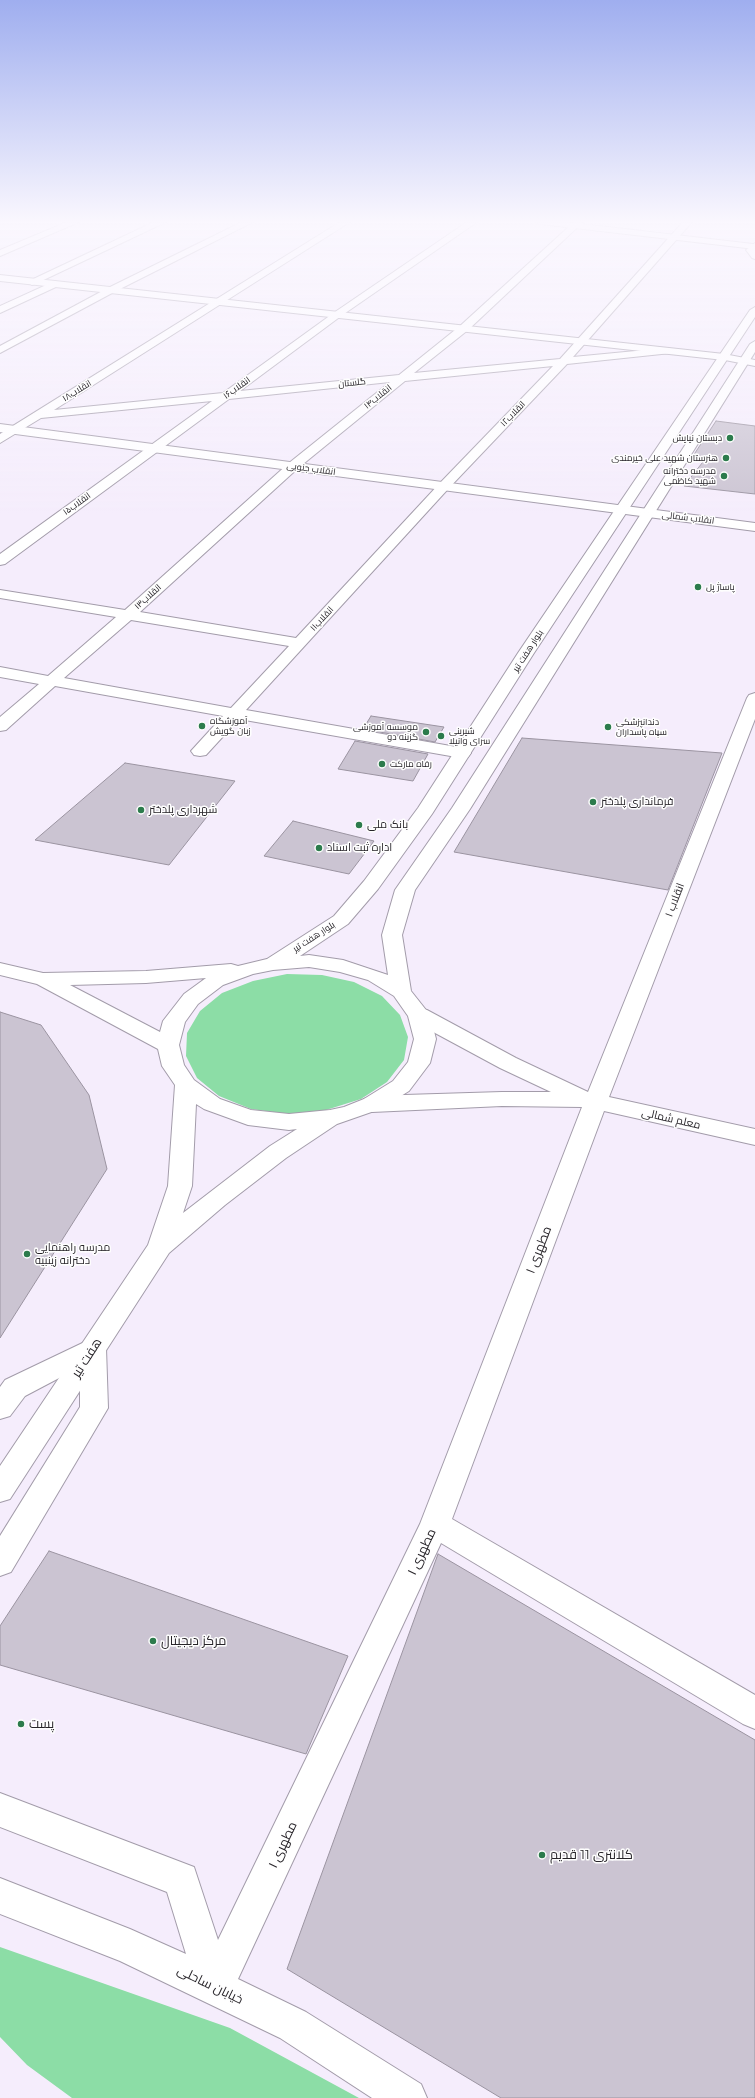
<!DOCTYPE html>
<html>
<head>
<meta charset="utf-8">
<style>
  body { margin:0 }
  canvas { display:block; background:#f5edfc }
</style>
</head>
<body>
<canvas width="755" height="2098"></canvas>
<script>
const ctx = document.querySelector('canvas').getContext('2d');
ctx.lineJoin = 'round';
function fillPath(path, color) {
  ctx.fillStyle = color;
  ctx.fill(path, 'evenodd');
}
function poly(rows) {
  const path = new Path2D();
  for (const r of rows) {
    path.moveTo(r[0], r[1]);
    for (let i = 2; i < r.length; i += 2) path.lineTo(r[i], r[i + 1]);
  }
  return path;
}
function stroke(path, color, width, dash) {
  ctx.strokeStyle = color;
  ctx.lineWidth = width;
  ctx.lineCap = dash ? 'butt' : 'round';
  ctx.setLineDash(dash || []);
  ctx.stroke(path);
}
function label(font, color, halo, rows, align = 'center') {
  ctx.font = font + ' Montserrat,Cairo,sans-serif';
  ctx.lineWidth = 3;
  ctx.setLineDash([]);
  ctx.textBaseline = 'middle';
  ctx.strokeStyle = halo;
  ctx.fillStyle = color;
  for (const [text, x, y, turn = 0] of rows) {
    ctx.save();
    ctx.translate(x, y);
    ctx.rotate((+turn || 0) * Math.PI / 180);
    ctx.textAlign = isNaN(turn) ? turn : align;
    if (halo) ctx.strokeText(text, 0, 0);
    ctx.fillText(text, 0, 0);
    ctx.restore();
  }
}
const green = poly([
  [287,974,322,975,354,982,382,996,400,1015,408,1037,404,1060,387,1082,361,1099,326,1110,288,1114,251,1109,219,1096,197,1078,186,1056,187,1033,200,1011,222,993,253,981],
  [0,1947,230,2028,359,2098,72,2098,27,2065,0,2037]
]);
const building = poly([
  [716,421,755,426,755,494,684,486,706,458,693,456,716,421],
  [371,716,444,727,435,742,363,729,371,716],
  [522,738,722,753,668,890,454,852,522,738],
  [355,741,428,754,413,781,338,769,355,741],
  [125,763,235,781,169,865,35,840,125,763],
  [293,821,374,841,349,874,264,856,293,821],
  [0,1012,41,1025,89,1095,107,1169,0,1338,0,1012],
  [49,1551,348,1656,306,1754,0,1665,0,1626,49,1551],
  [438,1554,755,1740,755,2098,501,2098,287,1969,438,1554]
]);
const minor = poly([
  [154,222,166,222,35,284,32,285,27,282,154,222],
  [242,222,253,222,114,292,0,353,0,346,108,288,242,222],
  [340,222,350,222,54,410,223,393,335,312,467,222,477,222,341,316,240,391,399,375,460,326,574,222,583,222,468,330,414,373,560,359,683,222,692,222,573,357,667,348,671,349,672,351,671,353,567,364,448,489,246,710,462,748,468,749,471,753,468,757,462,758,239,719,206,755,200,756,194,755,191,751,223,716,55,686,6,730,0,731,0,717,39,684,0,677,0,667,48,676,116,617,0,598,0,590,125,610,289,463,390,382,229,399,5,564,0,565,0,554,212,401,41,418,0,443,0,434,340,222],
  [553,366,440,483,296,638,140,612,297,469,405,381,553,366],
  [131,620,289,646,231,708,64,678,131,620],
  [55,281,60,284,58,286,0,313,0,306,55,281],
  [724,354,755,360,755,366,720,359,719,357,724,354],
  [755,693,755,719,609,1097,755,1129,755,1145,604,1111,452,1519,755,1695,755,1729,743,1724,441,1543,238,1979,306,2012,421,2084,427,2098,372,2098,280,2038,120,1961,0,1914,0,1878,130,1929,186,1954,167,1892,0,1827,0,1793,194,1867,218,1940,420,1524,582,1107,502,1106,372,1112,364,1109,361,1104,364,1099,372,1096,502,1092,551,1092,500,1068,411,1020,408,1015,411,1010,419,1008,427,1010,516,1058,588,1092,747,698,749,695,755,693],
  [93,1338,103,1341,106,1348,108,1408,11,1572,0,1576,0,1536,80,1407,80,1367,25,1396,10,1416,0,1419,0,1387,5,1380,93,1338]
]);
const tertiary = poly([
  [67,222,79,222,0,256,0,250,67,222],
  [536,222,565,222,753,244,755,245,755,249,540,224,536,222],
  [0,275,724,354,729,357,724,360,0,281,0,275],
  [0,424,755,523,755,531,0,432,0,424]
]);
const secondary = poly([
  [755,243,755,259,752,258,746,250,755,243],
  [755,307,755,317,534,653,432,814,378,889,348,924,300,956,309,955,343,960,388,975,382,935,395,890,452,808,750,344,755,341,755,352,470,809,415,890,402,935,411,991,430,1015,436,1039,430,1063,409,1091,380,1109,337,1124,286,1158,225,1205,169,1253,10,1499,0,1502,0,1466,148,1245,168,1186,175,1085,162,1066,158,1049,37,984,0,975,0,963,43,973,146,971,231,964,238,966,267,959,334,916,364,881,418,808,518,653,750,310,755,307],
  [309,967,340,972,368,980,394,996,408,1016,414,1039,408,1062,393,1081,364,1099,344,1107,330,1110,289,1114,251,1110,220,1099,194,1080,184,1065,179,1045,185,1022,198,1004,223,985,253,974,273,970,309,967],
  [206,978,184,994,163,1021,160,1032,70,985,146,983,206,978],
  [196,1104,204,1109,248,1125,289,1130,297,1129,270,1146,183,1213,192,1186,196,1104]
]);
const markers = [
  [730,438,4,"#2c7b4c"],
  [726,458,4,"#2c7b4c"],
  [724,476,4,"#2c7b4c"],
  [698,587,4,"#2c7b4c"],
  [202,726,4,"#2c7b4c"],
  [608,727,4,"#2c7b4c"],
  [426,732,4,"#2c7b4c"],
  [441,736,4,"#2c7b4c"],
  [382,764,4,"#2c7b4c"],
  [593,802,4,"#2c7b4c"],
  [141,810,4,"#2c7b4c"],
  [359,825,4,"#2c7b4c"],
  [319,848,4,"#2c7b4c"],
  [27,1254,4,"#2c7b4c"],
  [153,1641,4,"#2c7b4c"],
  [21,1724,4,"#2c7b4c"],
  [542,1855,4,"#2c7b4c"]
];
const farStreetnames = [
  ["گلستان",352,383,-6],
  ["انقلاب۱۶",237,388,-36],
  ["انقلاب۱۸",77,391,-32],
  ["انقلاب۱۴",378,397,-39],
  ["انقلاب۱۲",513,414,-46],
  ["انقلاب جنوبی",311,469,8],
  ["انقلاب۱۵",77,504,-36],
  ["انقلاب شمالی",688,518,7],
  ["انقلاب۱۳",148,597,-42],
  ["انقلاب۱۱",322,619,-47],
  ["بلوار هفت تیر",528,651,-57],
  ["بلوار هفت تیر",314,937,-33]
];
const farPoinames = [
  ["دبستان نیایش",722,438,"right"],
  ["هنرستان شهید علی خیرمندی",718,458,"right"],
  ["مدرسه دخترانه",716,471,"right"],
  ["شهید کاظمی",716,481,"right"],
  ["پاساژ پل",706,587],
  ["آموزشگاه",210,721],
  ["زبان گویش",210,731],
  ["دندانپزشکی",616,722],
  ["سپاه پاسداران",616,732],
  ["موسسه آموزشی",418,727,"right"],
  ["گزینه دو",418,737,"right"],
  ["شیرینی",449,731],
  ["سرای وانیلا",449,741],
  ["رفاه مارکت",390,764]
];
const poiNames = [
  ["فرمانداری پلدختر",601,802],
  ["شهرداری پلدختر",149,810],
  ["بانک ملی",367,825],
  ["اداره ثبت اسناد",327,848],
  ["مدرسه راهنمایی",35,1248],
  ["دخترانه زینبیه",35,1261]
];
const streetNames = [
  ["انقلاب ۱",675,900,-69],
  ["معلم شمالی",671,1119,13]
];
const nearStreetnames = [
  ["مطهری ۱",539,1250,-69],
  ["هفت تیر",87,1358,-57],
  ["مطهری ۱",422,1552,-65],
  ["مطهری ۱",283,1845,-65],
  ["خیابان ساحلی",210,1985,26]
];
const nearPoinames = [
  ["مرکز دیجیتال",161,1641],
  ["پست",29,1724],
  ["کلانتری 11 قدیم",550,1855]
];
fillPath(green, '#8cdda6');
fillPath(building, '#cbc4d2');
stroke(building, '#9b94a1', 1);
stroke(minor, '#a39caa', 2);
stroke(tertiary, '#a39caa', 2);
stroke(secondary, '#a39caa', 2);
fillPath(minor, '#fff');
fillPath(tertiary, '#fff');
fillPath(secondary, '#fff');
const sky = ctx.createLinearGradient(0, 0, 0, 516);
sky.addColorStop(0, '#9faeef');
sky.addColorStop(0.43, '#faf7fe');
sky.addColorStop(1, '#faf7fe00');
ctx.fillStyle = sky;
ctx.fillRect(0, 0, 755, 516);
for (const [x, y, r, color] of markers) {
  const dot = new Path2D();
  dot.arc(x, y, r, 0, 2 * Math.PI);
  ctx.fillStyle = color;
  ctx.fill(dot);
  stroke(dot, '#fefefe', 1.5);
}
label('9px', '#272429', '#fefefe', farStreetnames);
label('9px', '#272429', '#fefefe', farPoinames, 'left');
label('11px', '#272429', '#fefefe', poiNames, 'left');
label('11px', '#272429', '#fefefe', streetNames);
label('13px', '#272429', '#fefefe', nearStreetnames);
label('13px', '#272429', '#fefefe', nearPoinames, 'left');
</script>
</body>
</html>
